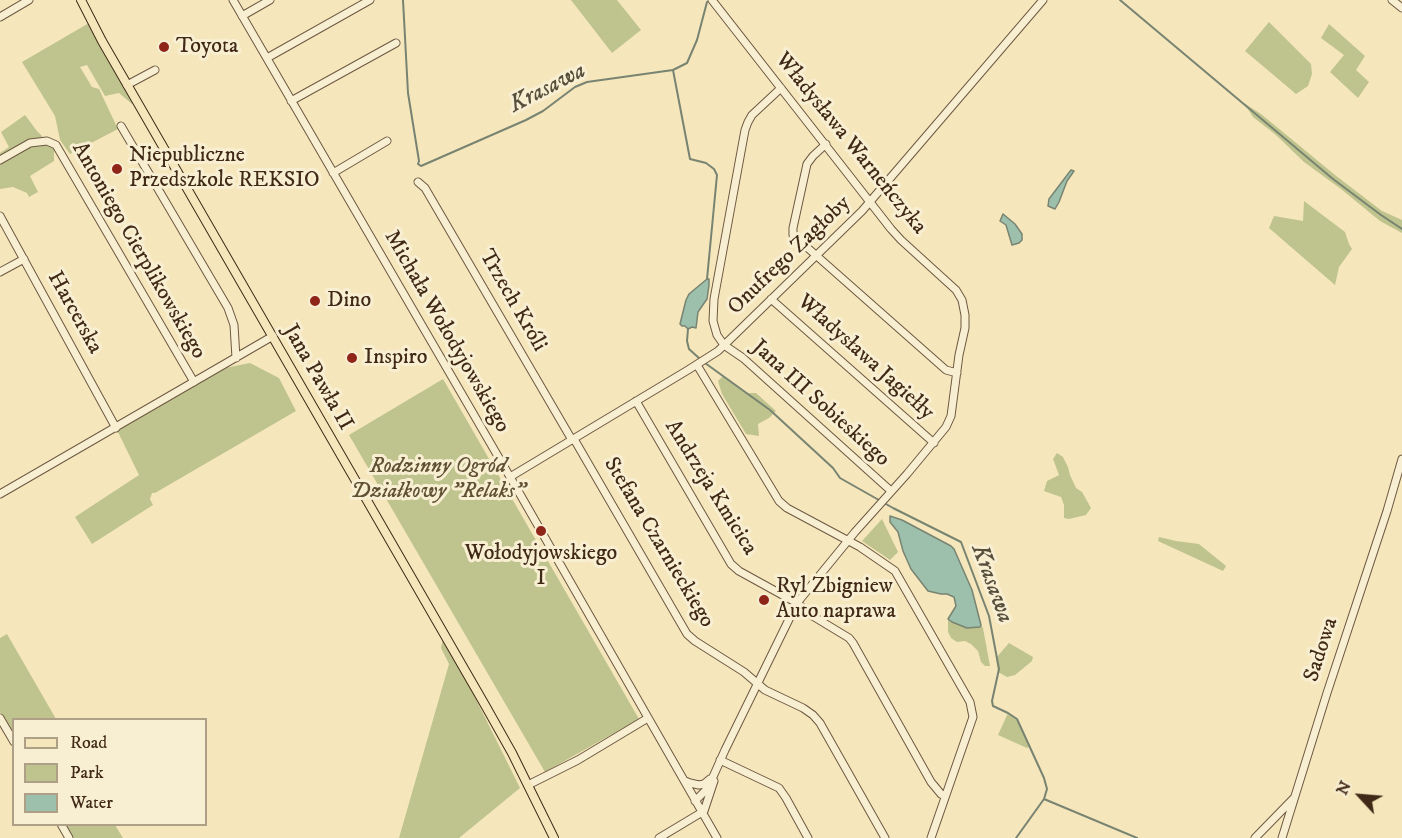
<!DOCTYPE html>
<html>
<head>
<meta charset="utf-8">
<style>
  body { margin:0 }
  #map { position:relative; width:1402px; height:838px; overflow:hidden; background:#f5e6bc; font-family:"IM FELL DW Pica",serif }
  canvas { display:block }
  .legend { position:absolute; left:12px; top:718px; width:195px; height:108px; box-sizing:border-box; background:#f8efd3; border:2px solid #aea087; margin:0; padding:8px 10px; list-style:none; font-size:18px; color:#402916 }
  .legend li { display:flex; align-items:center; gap:12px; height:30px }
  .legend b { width:30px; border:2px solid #aea087 }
  .north { position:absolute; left:1330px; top:766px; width:60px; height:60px; -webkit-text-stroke:4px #f8efd3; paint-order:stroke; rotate:296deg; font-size:16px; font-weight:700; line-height:24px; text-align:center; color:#402916 }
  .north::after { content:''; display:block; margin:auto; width:21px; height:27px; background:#402916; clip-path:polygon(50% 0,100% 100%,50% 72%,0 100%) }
</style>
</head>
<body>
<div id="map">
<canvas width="1402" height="838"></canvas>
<ul class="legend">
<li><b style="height:8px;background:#f5e6bc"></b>Road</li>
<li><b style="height:16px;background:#bfc48e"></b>Park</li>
<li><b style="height:16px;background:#9dc0ad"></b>Water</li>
</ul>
<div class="north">N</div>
</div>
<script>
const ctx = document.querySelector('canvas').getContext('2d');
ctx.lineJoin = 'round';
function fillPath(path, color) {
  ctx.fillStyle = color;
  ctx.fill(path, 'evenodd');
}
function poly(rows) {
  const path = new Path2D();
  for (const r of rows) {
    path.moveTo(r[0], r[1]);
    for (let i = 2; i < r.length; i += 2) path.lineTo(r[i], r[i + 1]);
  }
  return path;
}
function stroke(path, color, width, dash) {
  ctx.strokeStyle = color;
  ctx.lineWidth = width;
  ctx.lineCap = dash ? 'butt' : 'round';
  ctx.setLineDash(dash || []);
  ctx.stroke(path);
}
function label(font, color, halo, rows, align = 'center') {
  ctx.font = font + ' "IM FELL DW Pica",serif';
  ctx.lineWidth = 6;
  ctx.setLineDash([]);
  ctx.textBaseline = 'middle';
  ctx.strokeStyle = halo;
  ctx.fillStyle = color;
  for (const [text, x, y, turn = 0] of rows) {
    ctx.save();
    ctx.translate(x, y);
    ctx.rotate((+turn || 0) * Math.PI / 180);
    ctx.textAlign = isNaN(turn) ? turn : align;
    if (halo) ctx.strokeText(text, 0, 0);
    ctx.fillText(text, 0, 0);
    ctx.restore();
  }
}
const green = poly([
  [571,0,617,0,641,30,612,53],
  [1269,22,1311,64,1312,74,1308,86,1296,94,1245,51],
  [89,23,134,102,132,104,119,93,105,96,87,65,80,67,92,87,99,89,118,129,70,154,60,140,55,116,22,62],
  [1329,24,1365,56,1356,70,1369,82,1358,98,1330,72,1344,55,1321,38],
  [1244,103,1261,114,1335,175,1382,211,1402,220,1402,233,1380,221,1341,189,1304,162,1276,135,1253,117],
  [25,115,37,131,47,141,54,144,54,161,30,176,38,192,29,197,27,193,13,187,0,189,0,153,9,147,1,132],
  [1304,201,1345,232,1349,244,1352,249,1339,267,1335,285,1269,228,1274,216,1303,221],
  [250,363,279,378,296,411,155,493,152,493,150,499,153,505,92,544,75,517,139,475,117,430,225,368],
  [723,376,747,393,756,393,776,411,769,418,758,424,759,436,746,434,722,394,718,381],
  [443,379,639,719,545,772,349,435],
  [1057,453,1063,457,1068,467,1070,475,1076,488,1082,492,1091,508,1086,515,1069,519,1064,518,1064,505,1061,497,1044,491,1047,481,1059,475,1053,459],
  [882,519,898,552,890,560,862,541],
  [1159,537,1176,541,1199,544,1226,566,1223,571,1158,541],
  [948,619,952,622,967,628,980,627,981,625,983,628,990,666,985,666,981,662,978,651,971,644,965,641,957,642,951,638,948,632],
  [7,634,56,719,14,720,13,735,0,712,0,638],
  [443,638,460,667,520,788,459,838,399,838,449,664,441,648],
  [1009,643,1033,657,1032,661,1015,675,1007,677,998,672,996,658],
  [1008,713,1017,719,1029,747,1027,748,998,735],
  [65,825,115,825,123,838,72,838]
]);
const water = poly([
  [1071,170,1074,171,1067,181,1059,202,1055,209,1048,206,1049,199,1071,170],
  [1003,214,1015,224,1022,234,1022,240,1019,243,1012,245,1006,225,1000,221,1003,214],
  [707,279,709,279,709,285,707,299,698,312,696,328,692,327,688,329,685,326,682,326,680,324,686,300,689,294,707,279],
  [890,516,902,520,951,546,954,549,972,590,981,625,980,627,967,628,952,622,948,619,956,606,954,597,947,594,941,594,928,591,911,569,903,551,898,532,890,522,890,516]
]);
const stream = poly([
  [403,0,408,93,419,161,418,164,421,166,526,120,543,111,575,87,587,82,673,70,690,159,706,163,714,169,717,175,707,279],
  [1120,0,1333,179,1381,215,1402,229],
  [673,70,687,63,697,40,707,2],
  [688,329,687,341,689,349,700,359],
  [705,363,770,410,833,468,840,478,893,508,961,542,989,616,999,669,992,701,993,706,1008,713,1017,719,1044,778,1047,789,1044,799,1016,838],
  [1044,799,1137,838]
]);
const minor = poly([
  [233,0,517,489,717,838],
  [1392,0,1402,8],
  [242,16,270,0],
  [0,17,29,0],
  [267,58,370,0],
  [127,85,155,70],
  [781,88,752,115,748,122,745,130,714,299,713,321,717,335,724,345,743,358,891,491],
  [291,101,396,43],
  [121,126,228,308,234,325,236,358],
  [826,144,813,156,807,164,793,228,793,235,946,370,957,373],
  [0,160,30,143,47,141,56,145,194,382],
  [333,173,387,141],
  [418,182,425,188,572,440],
  [0,216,116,428],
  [0,272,24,259],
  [771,299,934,443],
  [697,365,779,501,787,508,860,547,895,571,970,702,973,717,931,838],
  [636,401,731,564,739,571,797,603,811,615,849,638,853,643,931,782,941,794,945,796],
  [574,439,687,634,695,641,744,672,765,690,803,708,813,715,820,723,885,838],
  [510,477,688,370,718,351,862,211,1043,0],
  [0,494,273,336],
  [0,718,14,742],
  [720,760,779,788,786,798,808,838],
  [685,781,690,783,699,785,704,784,710,779],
  [528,785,578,760,648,718],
  [695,801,705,791,712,779,725,750,797,603,855,532,907,474,946,427,951,416,959,355,965,328,965,315,962,300,956,290,901,240,891,229,712,0],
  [61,824,69,838],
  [659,838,704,811,714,781],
  [1255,838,1294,798],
  [1282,838,1327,693,1387,511,1402,459]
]);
const major = poly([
  [81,0,102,41,485,705,512,753,554,838]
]);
const markers = [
  [164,47,6,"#8f2418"],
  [117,169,6,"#8f2418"],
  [315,301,6,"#8f2418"],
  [352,358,6,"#8f2418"],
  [541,531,6,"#8f2418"],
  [764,600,6,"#8f2418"]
];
const poiNames = [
  ["Toyota",176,47],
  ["Niepubliczne",129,156],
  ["Przedszkole REKSIO",129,181],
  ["Dino",327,301],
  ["Inspiro",364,358],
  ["Wołodyjowskiego",541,554,"center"],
  ["I",541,579,"center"],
  ["Ryl Zbigniew",776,587],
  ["Auto naprawa",776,612]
];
const streetNames = [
  ["Władysława Warneńczyka",850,144,51],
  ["Antoniego Cierplikowskiego",138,251,60],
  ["Onufrego Zagłoby",790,256,-44],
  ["Trzech Króli",512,301,60],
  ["Harcerska",74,313,61],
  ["Michała Wołodyjowskiego",446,332,60],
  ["Władysława Jagiełły",865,358,42],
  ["Jana Pawła II",317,378,60],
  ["Jana III Sobieskiego",820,404,42],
  ["Andrzeja Kmicica",710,488,58],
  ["Stefana Czarnieckiego",658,543,59],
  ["Sadowa",1322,650,-72]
];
const parkNames = [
  ["Rodzinny Ogród",438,467],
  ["Działkowy \"Relaks\"",438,492]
];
const waterNames = [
  ["Krasawa",548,89,-27],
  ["Krasawa",991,584,70]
];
fillPath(green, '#bfc48e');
fillPath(water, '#9dc0ad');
stroke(water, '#788471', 1.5);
stroke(stream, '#788471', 2);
stroke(minor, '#6d5840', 9);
stroke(major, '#402916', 10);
stroke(minor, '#f8efd3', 7);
stroke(major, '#f5e6bc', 8);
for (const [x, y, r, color] of markers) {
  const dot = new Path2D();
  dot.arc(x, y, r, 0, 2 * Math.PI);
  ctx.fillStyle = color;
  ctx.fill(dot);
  stroke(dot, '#f8efd3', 2);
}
label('22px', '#402916', '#f8efd3', poiNames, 'left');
label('22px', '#402916', '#f8efd3', streetNames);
label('italic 22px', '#605034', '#f8efd3', parkNames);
label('italic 24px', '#574f3c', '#f8efd3', waterNames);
</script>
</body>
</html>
